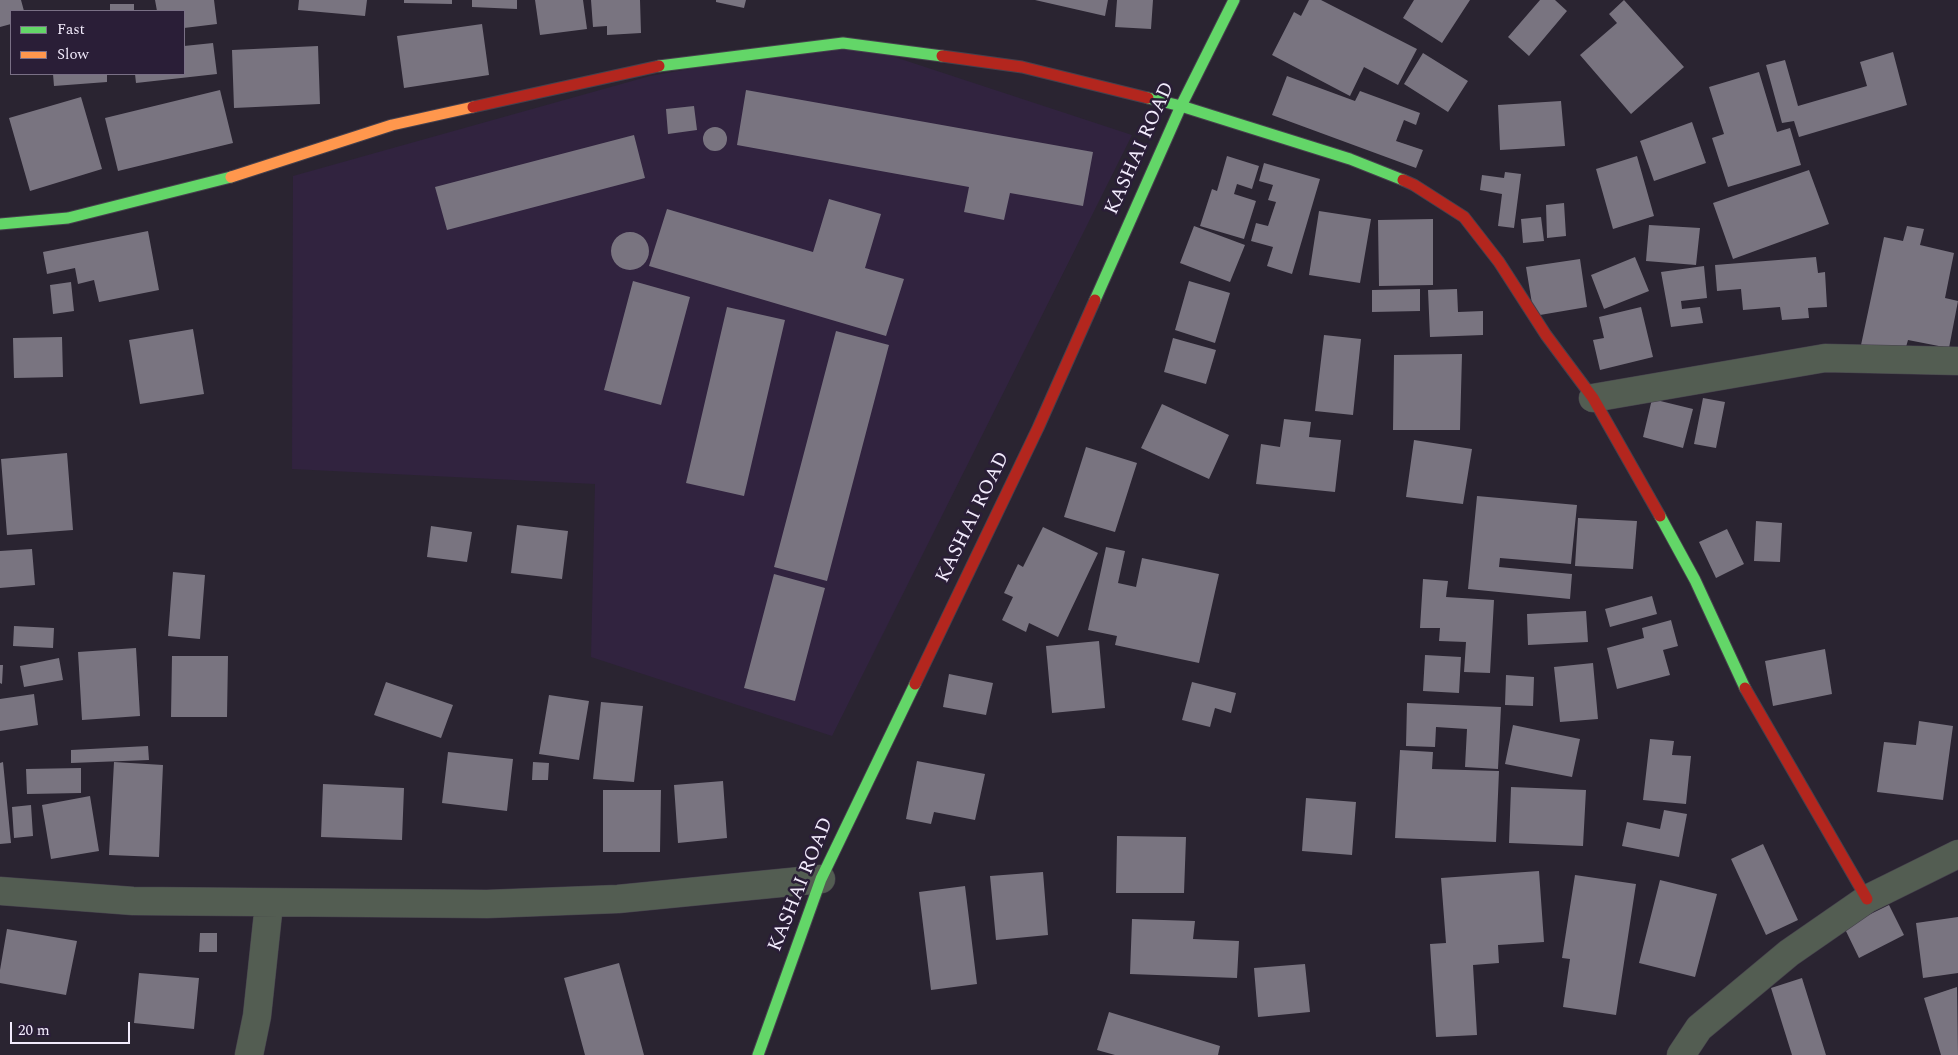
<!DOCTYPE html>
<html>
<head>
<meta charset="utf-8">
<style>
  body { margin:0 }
  #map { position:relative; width:1958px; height:1055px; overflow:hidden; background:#2a2431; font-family:Spectral,serif }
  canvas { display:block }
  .legend { position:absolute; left:10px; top:10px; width:175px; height:65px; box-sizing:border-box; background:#2a1e37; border:1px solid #7a7086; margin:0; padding:6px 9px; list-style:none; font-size:15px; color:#f2ebfc }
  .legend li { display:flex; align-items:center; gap:10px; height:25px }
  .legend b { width:25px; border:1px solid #7a7086 }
  .scale { position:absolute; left:10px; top:1022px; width:120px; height:22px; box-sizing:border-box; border:2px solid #f2ebfc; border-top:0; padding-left:6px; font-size:15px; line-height:18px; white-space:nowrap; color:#f2ebfc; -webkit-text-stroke:4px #2a1e37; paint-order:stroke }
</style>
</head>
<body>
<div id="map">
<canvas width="1958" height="1055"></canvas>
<ul class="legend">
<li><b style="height:6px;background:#63d668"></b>Fast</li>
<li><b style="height:6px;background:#ff974d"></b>Slow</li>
</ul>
<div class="scale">20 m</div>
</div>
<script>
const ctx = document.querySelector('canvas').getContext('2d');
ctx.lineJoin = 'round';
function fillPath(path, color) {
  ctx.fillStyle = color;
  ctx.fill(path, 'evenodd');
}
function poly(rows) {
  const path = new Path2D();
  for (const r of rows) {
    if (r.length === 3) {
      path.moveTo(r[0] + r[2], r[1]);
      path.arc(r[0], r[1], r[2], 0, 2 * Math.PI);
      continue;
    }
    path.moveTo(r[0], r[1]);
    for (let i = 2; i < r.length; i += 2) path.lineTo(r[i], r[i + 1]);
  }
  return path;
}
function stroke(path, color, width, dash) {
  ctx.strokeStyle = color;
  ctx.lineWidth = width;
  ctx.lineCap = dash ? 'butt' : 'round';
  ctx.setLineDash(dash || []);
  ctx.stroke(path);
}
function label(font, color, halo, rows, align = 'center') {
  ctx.font = font + ' Spectral,serif';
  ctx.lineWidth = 5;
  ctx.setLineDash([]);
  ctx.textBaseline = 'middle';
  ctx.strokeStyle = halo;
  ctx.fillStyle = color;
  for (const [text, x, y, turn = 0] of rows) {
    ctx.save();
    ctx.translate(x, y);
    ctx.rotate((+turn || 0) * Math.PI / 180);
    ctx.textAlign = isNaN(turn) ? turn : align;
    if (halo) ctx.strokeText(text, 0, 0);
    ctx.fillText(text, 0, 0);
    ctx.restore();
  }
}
const built = poly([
  [846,41,1132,135,832,736,591,657,595,484,292,469,293,176,650,76]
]);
const building = poly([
  [0,0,21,0,24,11,11,11,11,24,0,27],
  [155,0,214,0,217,24,184,28,184,11,157,11],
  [299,0,367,0,365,16,298,10],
  [404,0,452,0,452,4,404,3],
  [472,0,517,0,517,9,472,7],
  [535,0,583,0,587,29,540,35],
  [591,0,640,0,641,33,607,35,607,26,593,27],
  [716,0,746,0,744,8,716,2],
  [1035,0,1108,0,1105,16],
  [1117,0,1153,0,1151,29,1115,27],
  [1309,0,1321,0,1417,49,1398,85,1364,67,1350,96,1272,55,1294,12,1301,16],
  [1414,0,1470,0,1442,43,1403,18],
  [1540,0,1555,0,1567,11,1529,56,1508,37],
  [1624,0,1684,67,1631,114,1580,55,1617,23,1609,14],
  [110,4,134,4,134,11,110,11],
  [482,24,489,75,404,88,397,36],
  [213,43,217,74,136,83,135,74,184,74,184,46],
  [318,46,320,104,234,108,232,50],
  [1893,52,1907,105,1799,137,1794,121,1782,123,1766,65,1785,60,1798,106,1867,86,1860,62],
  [1423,53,1468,81,1448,112,1404,84],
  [1759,72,1777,132,1790,128,1801,165,1728,187,1712,138,1724,134,1709,87],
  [53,74,107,74,107,82,54,86],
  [1287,76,1355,101,1360,91,1420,113,1416,125,1404,120,1396,141,1423,150,1416,168,1272,115],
  [220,90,233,143,118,171,105,118],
  [746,90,1093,152,1083,206,1010,193,1004,220,964,212,969,187,737,145],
  [81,97,102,169,30,191,9,118],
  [1561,101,1565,146,1500,150,1498,105],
  [694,106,697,130,668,134,666,109],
  [1692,122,1706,163,1654,181,1640,141],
  [715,139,12],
  [634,135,645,178,447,230,435,187],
  [1227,156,1259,166,1252,189,1237,184,1234,194,1256,201,1244,239,1200,226,1212,189,1217,191],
  [1637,156,1654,216,1613,229,1596,169],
  [1264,163,1320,179,1292,274,1267,266,1273,247,1251,241,1256,223,1268,226,1276,202,1268,200,1273,185,1259,181],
  [1809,170,1829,224,1733,259,1713,203],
  [1505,172,1521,174,1514,228,1498,226,1502,194,1480,190,1482,175,1504,178],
  [829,199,881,214,865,268,904,279,886,336,649,266,667,209,813,252],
  [1564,203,1566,236,1547,238,1546,205],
  [1319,211,1371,219,1360,283,1309,275],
  [1541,217,1544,241,1523,243,1521,219],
  [1433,219,1433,285,1379,286,1378,220],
  [1649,225,1700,228,1696,265,1646,261],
  [1194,226,1245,245,1230,282,1180,263],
  [1907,226,1924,229,1920,245,1954,253,1945,298,1958,301,1949,348,1908,340,1904,354,1861,345,1884,237,1903,241],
  [148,231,159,290,99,302,94,280,78,284,75,268,47,274,43,252],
  [630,251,19],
  [1635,257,1649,291,1604,309,1591,275],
  [1816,257,1818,273,1825,272,1827,307,1808,308,1809,318,1782,320,1780,307,1743,310,1741,289,1717,291,1715,265],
  [1580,259,1587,307,1534,316,1526,267],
  [1704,266,1707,298,1681,301,1682,309,1700,307,1703,323,1671,327,1661,272],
  [633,281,690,297,661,405,604,390],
  [1189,281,1230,293,1215,343,1175,330],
  [71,282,74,311,53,314,50,285],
  [1420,289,1420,311,1372,312,1372,290],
  [1457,289,1458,312,1483,311,1483,335,1430,337,1428,290],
  [727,307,785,320,744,496,686,483],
  [1641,307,1653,357,1600,370,1593,340,1604,338,1599,317],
  [193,329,204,394,140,404,129,340],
  [836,331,889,345,827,581,774,567],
  [1324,335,1361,339,1353,415,1315,411],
  [62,337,63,377,14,378,13,338],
  [1173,338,1216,350,1206,384,1164,372],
  [1462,354,1460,430,1393,430,1394,355],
  [1703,398,1725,402,1716,448,1694,444],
  [1652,399,1693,409,1683,448,1643,437],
  [1162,404,1229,435,1209,479,1141,448],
  [1284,419,1311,422,1309,437,1341,440,1335,492,1256,484,1261,444,1280,447],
  [1414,440,1472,449,1463,504,1406,497],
  [1086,447,1137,463,1115,532,1064,517],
  [67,453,73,530,7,535,1,459],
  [1477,496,1577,505,1571,564,1500,558,1499,567,1572,574,1570,599,1468,589],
  [1578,518,1637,521,1633,569,1575,566],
  [1756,521,1782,523,1780,562,1754,561],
  [517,525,568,531,562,579,511,573],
  [431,526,472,532,467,562,427,557],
  [1043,527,1098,553,1058,637,1029,623,1026,632,1002,620,1013,597,1004,593,1018,564,1023,567],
  [1727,529,1744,564,1716,578,1699,542],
  [1106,547,1125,551,1118,583,1136,587,1142,558,1219,574,1199,663,1115,645,1117,636,1088,630],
  [32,549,35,585,0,588,0,551],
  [173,572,205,575,200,639,168,636],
  [774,574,825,588,795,701,744,688],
  [1423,579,1448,581,1446,597,1494,600,1490,673,1464,672,1466,642,1439,641,1440,628,1420,628],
  [1652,596,1657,614,1610,627,1605,609],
  [1586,611,1588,642,1528,645,1527,614],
  [1671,620,1678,646,1663,650,1670,675,1617,689,1607,648,1644,638,1642,628],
  [14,626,54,628,53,648,13,646],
  [1099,641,1105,708,1052,713,1046,646],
  [136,648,140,716,82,720,78,652],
  [1825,649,1832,694,1773,706,1765,661],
  [1425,655,1461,657,1459,693,1423,691],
  [172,656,228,656,227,717,171,717],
  [59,658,63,680,24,687,20,666],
  [1593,663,1598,719,1560,722,1554,667],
  [0,665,3,665,2,684,0,683],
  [949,674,993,683,986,715,943,707],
  [1506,675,1534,677,1533,706,1505,705],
  [386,682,453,705,441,738,374,715],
  [1192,682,1236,693,1231,713,1215,708,1210,727,1182,720],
  [34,694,38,725,0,731,0,699],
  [549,695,589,701,579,760,539,754],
  [601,702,643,706,634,782,593,779],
  [1407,703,1501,707,1498,769,1465,767,1467,729,1436,727,1435,747,1406,746],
  [1919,721,1953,726,1943,800,1877,792,1884,742,1916,745],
  [1513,725,1580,739,1572,777,1505,764],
  [1650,739,1674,741,1672,755,1691,756,1686,804,1643,800],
  [148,746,149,760,71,763,71,750],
  [1400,750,1433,752,1432,769,1499,771,1496,842,1395,838],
  [448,752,513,759,507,811,442,803],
  [917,761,985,774,975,820,934,812,931,824,906,819],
  [3,762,11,843,0,844,0,763],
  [114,762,163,765,159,857,109,855],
  [533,762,549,763,548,780,532,780],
  [81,768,81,793,27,794,26,769],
  [723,781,727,838,678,843,674,785],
  [323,784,404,788,402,840,321,837],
  [1511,787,1586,790,1583,846,1509,843],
  [603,790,661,790,660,852,603,852],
  [90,796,99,851,51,859,42,805],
  [1306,798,1356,802,1352,855,1302,851],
  [31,805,33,836,14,838,12,807],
  [1664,810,1687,814,1679,857,1622,846,1627,822,1660,829],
  [1117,836,1186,837,1184,893,1116,893],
  [1763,844,1798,920,1766,935,1731,859],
  [1539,871,1544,942,1498,945,1499,963,1473,965,1477,1035,1436,1037,1430,944,1446,943,1441,878],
  [1043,872,1048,935,996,940,990,876],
  [1575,875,1636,884,1616,1015,1563,1007,1570,959,1562,958],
  [1660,880,1717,894,1695,977,1639,963],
  [965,886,977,984,931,990,919,892],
  [1889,905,1904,935,1859,958,1844,927],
  [1958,917,1958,973,1923,978,1916,923],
  [1132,919,1195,921,1193,939,1239,941,1237,978,1130,974],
  [7,929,77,941,66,995,0,983,0,970],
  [200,933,217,933,217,952,199,952],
  [619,963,644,1055,585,1055,564,978],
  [1305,964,1310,1012,1258,1017,1254,968],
  [139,973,199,978,194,1029,134,1023],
  [1802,978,1826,1055,1792,1055,1771,988],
  [1957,987,1958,1055,1941,1055,1924,998],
  [1109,1012,1220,1046,1218,1055,1115,1055,1097,1050]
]);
const street = poly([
  [1593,398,1825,358,1958,361],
  [0,891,133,901,487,904,618,899,821,879],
  [249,1055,257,1016,269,904],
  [1681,1055,1699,1028,1789,953,1867,899,1958,854]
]);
const fast = poly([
  [659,66,843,43,942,56],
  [1148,98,1181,106,1350,159,1403,180],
  [0,224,68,218,231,177],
  [1095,300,1181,106,1234,0],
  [1660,516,1695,580,1745,688],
  [758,1055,821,879,915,684]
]);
const slow = poly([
  [231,177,392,125,473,107]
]);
const jam = poly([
  [942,56,1022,67,1148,98],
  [473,107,659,66],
  [1403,180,1414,185,1464,217,1499,262,1546,335,1593,398,1660,516],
  [915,684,1038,428,1095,300],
  [1745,688,1867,899]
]);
const streetNames = [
  ["KASHAI ROAD",1141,149,-66],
  ["KASHAI ROAD",974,518,-64],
  ["KASHAI ROAD",802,885,-68]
];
fillPath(built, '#31233f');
fillPath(building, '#797480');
stroke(street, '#46414d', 29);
stroke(fast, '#46414d', 13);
stroke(slow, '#46414d', 13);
stroke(jam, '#46414d', 13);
stroke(street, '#535d52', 28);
stroke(fast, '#63d668', 11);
stroke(slow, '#ff974d', 11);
stroke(jam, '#b3261e', 11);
label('20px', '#f2ebfc', '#2a1e37', streetNames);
</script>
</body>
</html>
